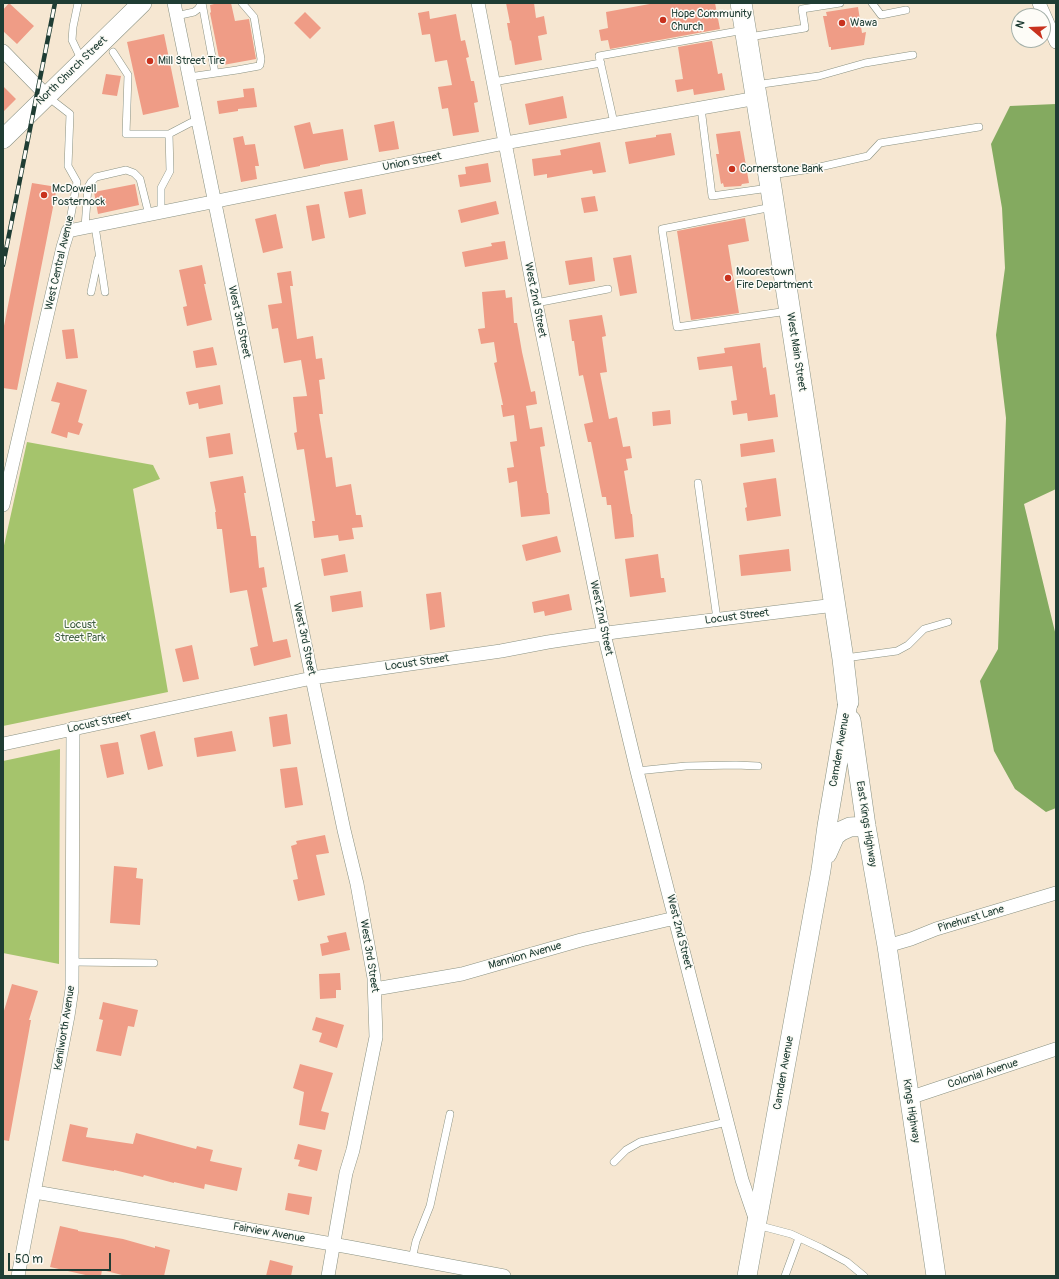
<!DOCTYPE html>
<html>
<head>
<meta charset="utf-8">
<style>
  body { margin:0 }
  #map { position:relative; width:1059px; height:1279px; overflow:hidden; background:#f6e7d2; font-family:Pangolin,sans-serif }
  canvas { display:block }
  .frame { position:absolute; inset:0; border:4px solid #1f3d34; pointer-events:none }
  .north { position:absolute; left:1011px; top:8px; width:40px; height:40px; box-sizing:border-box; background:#fdfcf7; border:1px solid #a4b0a9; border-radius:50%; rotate:289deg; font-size:11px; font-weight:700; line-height:16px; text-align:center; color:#1f3d34 }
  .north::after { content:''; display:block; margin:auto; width:14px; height:18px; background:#c8321e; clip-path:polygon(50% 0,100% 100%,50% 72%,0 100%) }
  .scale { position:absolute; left:8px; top:1253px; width:103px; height:18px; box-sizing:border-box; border:2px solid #1f3d34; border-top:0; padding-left:5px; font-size:12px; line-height:14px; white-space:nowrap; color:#1f3d34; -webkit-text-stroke:3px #fdfcf7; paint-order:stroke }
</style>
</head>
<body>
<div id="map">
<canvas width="1059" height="1279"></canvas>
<div class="frame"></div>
<div class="north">N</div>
<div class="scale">50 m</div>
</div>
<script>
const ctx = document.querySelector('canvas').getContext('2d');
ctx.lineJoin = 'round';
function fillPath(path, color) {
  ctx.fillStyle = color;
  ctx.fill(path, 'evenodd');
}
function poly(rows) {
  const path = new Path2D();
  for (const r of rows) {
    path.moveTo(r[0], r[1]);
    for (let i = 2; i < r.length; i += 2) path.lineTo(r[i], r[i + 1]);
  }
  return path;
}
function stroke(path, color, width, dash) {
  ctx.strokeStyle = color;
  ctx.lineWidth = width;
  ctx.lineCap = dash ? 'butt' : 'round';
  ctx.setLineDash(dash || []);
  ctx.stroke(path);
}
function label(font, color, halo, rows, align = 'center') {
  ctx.font = font + ' Pangolin,sans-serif';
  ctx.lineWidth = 3;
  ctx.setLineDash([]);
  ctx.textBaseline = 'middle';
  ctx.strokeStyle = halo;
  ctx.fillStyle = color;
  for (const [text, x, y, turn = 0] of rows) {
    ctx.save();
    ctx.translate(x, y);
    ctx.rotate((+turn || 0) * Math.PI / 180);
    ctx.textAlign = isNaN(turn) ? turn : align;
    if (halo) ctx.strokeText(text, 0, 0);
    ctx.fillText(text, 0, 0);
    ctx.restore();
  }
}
const green = poly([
  [27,442,153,465,160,479,133,489,168,692,3,726,3,550],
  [60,749,59,964,3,953,3,761]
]);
const forest = poly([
  [1056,104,1056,489,1024,504,1056,636,1056,808,1046,812,1015,789,994,751,980,681,998,649,1006,418,996,335,1005,268,1002,208,991,144,1010,106]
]);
const building = poly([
  [9,3,34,26,17,44,3,31,3,10],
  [218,3,231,3,235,21,249,19,256,59,223,65,221,58,219,58,210,13,211,12,210,5],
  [506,3,534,3,536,18,544,16,547,34,538,36,542,60,515,65,511,40,510,41,507,23,510,23],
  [655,3,715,3,720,29,610,49,608,40,601,41,599,30,608,28,606,12],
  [858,7,862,33,866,32,864,45,831,50,831,47,829,47,823,16,827,16,826,12],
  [429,11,430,19,456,14,461,41,465,40,469,57,466,58,471,81,474,81,478,102,474,103,479,132,453,136,448,108,442,109,438,87,452,85,447,60,435,62,430,34,422,35,418,13],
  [305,12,321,28,310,39,294,23],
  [164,34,179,107,143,115,127,42],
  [712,41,718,74,722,73,725,90,694,95,693,89,677,92,675,80,683,79,678,47],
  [106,74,121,76,117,96,102,94],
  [3,86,16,99,3,112],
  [254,88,257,107,238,109,238,111,219,114,217,101,244,97,243,89],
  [563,96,567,118,529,125,525,104],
  [394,121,399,149,379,152,374,125],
  [310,122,313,134,343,129,348,160,320,165,320,166,304,169,294,126],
  [740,131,749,183,742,184,741,186,724,187,723,183,721,184,716,154,719,154,716,134],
  [671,133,675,155,629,164,625,142,656,137,656,135],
  [243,136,245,145,255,144,259,166,255,166,257,179,241,182,233,138],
  [600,142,606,172,593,174,592,170,547,178,547,174,534,176,532,159,561,155,560,150],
  [488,163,491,182,460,187,458,175,466,174,465,167],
  [32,183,57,187,17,390,3,388,3,331],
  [135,184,139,205,98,214,94,192],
  [362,189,366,214,349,218,344,192],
  [595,196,598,211,584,213,581,198],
  [496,201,499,214,461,223,458,210],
  [319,204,325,238,312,241,306,206],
  [276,214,283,248,263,253,255,219],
  [745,218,749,241,728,245,739,313,691,320,677,231],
  [505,241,508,259,465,267,462,252,492,246,491,243],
  [631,255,637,293,620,296,613,258],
  [592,257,595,281,569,285,565,261],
  [202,265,206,284,204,284,212,320,187,326,183,307,187,306,179,270],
  [291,271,293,286,290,286,297,339,313,336,316,359,322,358,325,379,319,380,323,414,319,414,326,458,332,457,336,487,351,484,356,515,361,515,363,527,352,528,354,539,339,541,338,535,314,538,312,521,315,521,304,449,297,450,294,433,297,432,293,397,307,396,301,360,284,363,278,328,272,329,268,305,282,303,277,273],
  [505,290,506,298,512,297,514,323,517,323,522,352,531,392,535,391,537,404,526,406,530,429,542,427,545,446,540,447,547,493,548,493,550,514,521,517,517,481,509,483,507,468,514,467,510,442,517,441,514,415,503,417,501,405,503,405,494,363,497,362,494,342,481,344,478,329,485,328,482,292],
  [602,315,606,336,602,337,607,372,600,373,609,419,617,417,623,447,630,446,632,458,626,459,628,470,624,471,631,514,632,514,634,537,615,539,611,505,607,505,606,497,602,497,591,442,588,442,584,424,593,422,583,375,579,376,574,341,572,341,569,320],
  [74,329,78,358,66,359,62,330],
  [760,343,763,368,766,367,770,395,775,394,778,417,748,421,747,413,733,415,731,401,737,400,732,366,699,370,697,357,725,353,724,348],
  [213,347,217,365,196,368,193,351],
  [57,382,87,390,78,422,83,424,79,435,68,432,67,438,51,433,60,403,51,401],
  [220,385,223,404,199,409,198,403,189,405,186,392],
  [670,410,671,424,653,426,652,412],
  [230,433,233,454,209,458,206,437],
  [773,439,775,452,741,457,740,444],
  [243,476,246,493,244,493,251,536,256,536,259,568,264,567,267,587,262,588,273,642,287,639,291,657,254,666,250,648,258,646,247,590,230,593,222,529,217,529,215,512,216,512,210,482],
  [776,478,781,516,747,521,745,508,747,507,743,483],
  [557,536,561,552,526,561,522,545],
  [789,549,791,571,741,576,739,555],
  [345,554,348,572,324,576,321,559],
  [658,554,661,578,664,578,666,592,630,597,625,559],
  [361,591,363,607,332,612,330,596],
  [441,592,445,627,430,630,426,594],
  [569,594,572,610,545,616,544,611,534,613,532,602],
  [192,645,199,679,183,682,175,649],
  [287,714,291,744,273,747,269,717],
  [155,731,163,766,148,770,140,735],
  [232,731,236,751,197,757,194,738],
  [118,742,124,774,107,778,100,745],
  [297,767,303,805,285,808,280,769],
  [325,835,329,853,316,855,325,895,298,901,293,880,298,879,291,846,297,844,296,841],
  [114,866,137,868,136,878,143,879,140,925,110,923],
  [346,932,350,950,322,956,320,944,329,942,327,936],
  [340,973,341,990,336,990,336,998,320,999,319,974],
  [12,984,38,991,29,1020,31,1020,9,1141,3,1140,3,1014],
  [103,1002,138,1010,134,1027,128,1026,121,1056,96,1051,103,1020,99,1019],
  [316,1017,344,1025,337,1048,319,1042,322,1033,312,1030],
  [300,1064,333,1073,321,1111,329,1113,325,1130,299,1125,304,1092,293,1088],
  [70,1124,88,1128,86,1137,133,1144,136,1133,196,1149,197,1146,213,1150,210,1161,242,1168,237,1191,205,1184,204,1189,174,1182,174,1183,144,1175,143,1177,114,1170,114,1171,87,1166,62,1161],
  [298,1144,322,1150,317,1171,298,1166,300,1160,294,1159],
  [288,1193,312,1197,309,1215,285,1210],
  [60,1226,78,1230,78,1231,123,1239,155,1248,155,1246,170,1250,164,1276,126,1276,102,1270,101,1276,90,1276,50,1267],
  [270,1260,293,1266,291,1276,266,1276]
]);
const lane = poly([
  [78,3,73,27,72,40,82,61],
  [202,3,215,73],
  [872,3,881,15,906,10],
  [176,16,194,12,198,9,202,3],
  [749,37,805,28,802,9,840,3],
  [113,52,128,75,126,134,169,134],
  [189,77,237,70,259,66,260,65,261,59,254,17,242,3],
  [493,82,601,63],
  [755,85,819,76,865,63,913,55],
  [48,97,70,114,68,166,77,182,68,231],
  [701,108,712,196,769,188],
  [614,123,599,56,744,30],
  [771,175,811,169,868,156,880,143,979,127],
  [772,207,662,229,677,327,788,311],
  [161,212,161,188,170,171,169,134,190,123,198,121],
  [95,226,105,292],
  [85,227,88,187,91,182,96,177,126,170,134,173,140,179,149,215],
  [91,292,98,259],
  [536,303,608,289],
  [698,483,717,619],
  [845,658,897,651,908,645,924,629,948,622],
  [637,771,686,766,736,765,758,766],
  [72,962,154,963],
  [614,1162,626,1150,640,1142,727,1122],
  [757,1225,791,1234,821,1248,847,1262,864,1276],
  [412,1259,416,1241,430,1206,450,1114],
  [785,1276,799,1238]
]);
const street = poly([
  [174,3,312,678,344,830,357,884,374,978,376,1037,353,1150,346,1173,328,1276],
  [478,3,536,303,604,634,637,771,742,1180,756,1221],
  [1039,3,1056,42],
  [3,51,47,96],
  [3,505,63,247,68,231,505,143,757,98],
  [3,744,312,678,501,651,548,642,615,632,835,605],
  [887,946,911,939,936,929,1056,893],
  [375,989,462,974,581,940,675,918],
  [909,1098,1056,1049],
  [35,1192,349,1247,504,1276],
  [18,1276,68,1016,72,989,73,728]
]);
const secondary = poly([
  [3,139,142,3],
  [851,720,866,826,887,946,936,1276],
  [827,854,835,836,841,831,850,827,866,826],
  [747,1276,821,870,827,826,848,702]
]);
const primary = poly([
  [741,3,771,188,843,659,848,702]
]);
const rail = poly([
  [3,265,55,3]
]);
const markers = [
  [663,20,4,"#c8321e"],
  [842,23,4,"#c8321e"],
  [150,61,4,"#c8321e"],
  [732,169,4,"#c8321e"],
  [44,195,4,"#c8321e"],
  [728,278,4,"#c8321e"]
];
const poiNames = [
  ["Hope Community",671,14],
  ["Church",671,27],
  ["Wawa",850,23],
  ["Mill Street Tire",158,61],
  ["Cornerstone Bank",740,169],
  ["McDowell",52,189],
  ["Posternock",52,202],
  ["Moorestown",736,272],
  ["Fire Department",736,285]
];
const streetNames = [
  ["North Church Street",72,71,-44],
  ["Union Street",412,162,-11],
  ["West Central Avenue",60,263,-77],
  ["West 2nd Street",535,300,79],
  ["West 3rd Street",239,322,78],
  ["West Main Street",796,352,81],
  ["Locust Street",737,617,-7],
  ["West 2nd Street",601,618,78],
  ["West 3rd Street",304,639,78],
  ["Locust Street",417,663,-8],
  ["Locust Street",99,723,-12],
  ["Camden Avenue",840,750,-80],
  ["East Kings Highway",866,824,81],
  ["Pinehurst Lane",971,919,-17],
  ["West 2nd Street",679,932,76],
  ["West 3rd Street",369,956,81],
  ["Mannion Avenue",525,956,-16],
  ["Kenilworth Avenue",65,1028,-81],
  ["Camden Avenue",784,1073,-80],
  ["Colonial Avenue",983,1074,-18],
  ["Kings Highway",911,1111,81],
  ["Fairview Avenue",269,1233,10]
];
const parkNames = [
  ["Locust",80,625],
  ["Street Park",80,638]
];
fillPath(green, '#a5c46c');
fillPath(forest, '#84aa60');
fillPath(building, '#ef9c86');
stroke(lane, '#8a9283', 8);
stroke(street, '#8a9283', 14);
stroke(secondary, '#8a9283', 20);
stroke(primary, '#8a9283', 22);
stroke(lane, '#fff', 7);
stroke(street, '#fff', 13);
stroke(secondary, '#fff', 19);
stroke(primary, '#fff', 21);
stroke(rail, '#1f3d34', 4.5);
stroke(rail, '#fdfcf7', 3, [9]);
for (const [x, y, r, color] of markers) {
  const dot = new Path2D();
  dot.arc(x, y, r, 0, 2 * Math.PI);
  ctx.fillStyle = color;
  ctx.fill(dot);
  stroke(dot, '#fdfcf7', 1.5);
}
label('11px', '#1f3d34', '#fdfcf7', poiNames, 'left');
label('11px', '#1f3d34', '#fdfcf7', streetNames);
label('11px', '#405f42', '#fdfcf7', parkNames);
</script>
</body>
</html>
